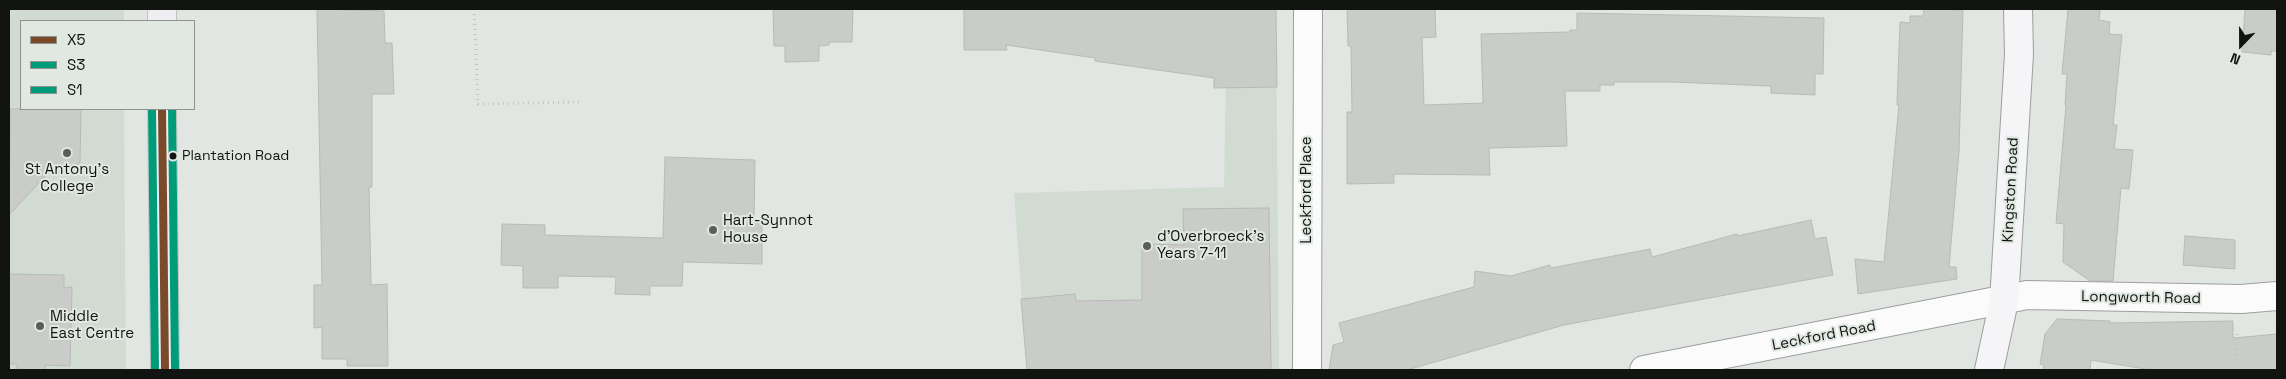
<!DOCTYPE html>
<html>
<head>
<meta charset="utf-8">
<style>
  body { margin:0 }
  #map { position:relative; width:2286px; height:379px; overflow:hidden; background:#e2e6e2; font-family:"Space Grotesk",sans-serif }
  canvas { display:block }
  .frame { position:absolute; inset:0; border:10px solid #121412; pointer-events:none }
  .legend { position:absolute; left:20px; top:20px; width:175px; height:90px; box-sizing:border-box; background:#e0e8e1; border:1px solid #8e938e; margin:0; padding:6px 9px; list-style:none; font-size:15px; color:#121412 }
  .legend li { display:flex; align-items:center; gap:10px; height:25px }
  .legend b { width:25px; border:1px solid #8e938e }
  .north { position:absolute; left:2216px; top:20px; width:50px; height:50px; -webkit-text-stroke:4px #e0e8e1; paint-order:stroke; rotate:202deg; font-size:14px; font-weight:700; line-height:20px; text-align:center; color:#121412 }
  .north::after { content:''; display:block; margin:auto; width:18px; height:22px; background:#121412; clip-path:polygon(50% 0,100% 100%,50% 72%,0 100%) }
</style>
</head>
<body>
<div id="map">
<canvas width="2286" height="379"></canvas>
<div class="frame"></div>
<ul class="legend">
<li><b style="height:6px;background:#7a4b2a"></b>X5</li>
<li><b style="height:6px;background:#009b79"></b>S3</li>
<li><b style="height:6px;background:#009b79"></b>S1</li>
</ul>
<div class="north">N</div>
</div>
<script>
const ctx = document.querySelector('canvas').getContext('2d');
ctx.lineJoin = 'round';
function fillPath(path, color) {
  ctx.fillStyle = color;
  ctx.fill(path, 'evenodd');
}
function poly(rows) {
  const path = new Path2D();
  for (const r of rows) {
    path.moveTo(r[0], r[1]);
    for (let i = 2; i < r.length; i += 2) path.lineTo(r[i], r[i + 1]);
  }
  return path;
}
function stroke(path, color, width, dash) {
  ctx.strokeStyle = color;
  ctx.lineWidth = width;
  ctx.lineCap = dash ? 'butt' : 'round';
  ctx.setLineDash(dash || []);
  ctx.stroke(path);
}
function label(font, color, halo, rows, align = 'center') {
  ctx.font = font + ' "Space Grotesk",sans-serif';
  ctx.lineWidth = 4;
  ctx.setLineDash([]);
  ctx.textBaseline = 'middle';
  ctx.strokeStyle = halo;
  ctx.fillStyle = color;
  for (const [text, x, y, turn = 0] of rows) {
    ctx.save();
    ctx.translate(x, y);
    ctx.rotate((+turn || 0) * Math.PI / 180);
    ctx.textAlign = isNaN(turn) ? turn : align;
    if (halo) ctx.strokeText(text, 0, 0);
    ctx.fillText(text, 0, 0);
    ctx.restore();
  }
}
const built = poly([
  [9,9,124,9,124,21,21,21,21,109,124,109,126,370,9,370],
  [1227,9,1276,9,1279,370,1027,370,1014,193,1224,187]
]);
const building = poly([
  [317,9,384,11,385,43,392,43,394,94,372,94,372,187,369,187,371,285,387,284,388,366,347,366,347,359,322,359,322,327,314,328,314,285,322,285,317,9],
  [773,9,853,9,852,42,829,42,829,45,819,46,819,61,785,62,785,46,774,46,773,9],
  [964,9,1276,9,1277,87,1214,88,1214,78,1095,61,1095,58,1006,45,1007,50,964,50,964,9],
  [1347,9,1435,9,1436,37,1422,38,1424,105,1483,103,1481,34,1570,32,1570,30,1577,30,1577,13,1824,18,1823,74,1815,74,1815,95,1771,93,1771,86,1672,82,1614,82,1614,85,1600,85,1600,91,1565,91,1567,146,1489,148,1490,175,1394,174,1394,183,1347,184,1347,112,1352,112,1351,46,1348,46,1347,9],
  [1924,9,1963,10,1959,151,1949,267,1956,267,1957,279,1858,294,1855,259,1884,262,1899,105,1897,105,1900,22,1910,23,1910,16,1923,16,1924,9],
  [2068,9,2100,9,2099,20,2110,22,2109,34,2122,35,2113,125,2117,125,2114,149,2133,150,2129,189,2121,188,2113,281,2090,281,2063,262,2064,224,2056,223,2066,105,2065,105,2067,74,2062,74,2068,9],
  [2245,9,2277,9,2277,51,2271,51,2271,55,2242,52,2245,9],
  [10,109,81,109,80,163,76,165,76,173,49,172,9,215,10,109],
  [665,157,755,160,754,223,762,223,762,264,683,262,682,286,650,286,650,295,615,294,616,277,558,276,558,288,523,288,523,266,501,265,502,224,545,225,545,235,663,238,665,157],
  [1269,208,1271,370,1027,370,1021,299,1075,294,1076,301,1142,300,1142,244,1184,245,1183,209,1269,208],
  [1811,220,1815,239,1826,237,1833,275,1564,325,1407,370,1329,370,1333,345,1344,342,1339,323,1474,287,1475,271,1511,276,1550,265,1551,268,1650,249,1652,257,1737,234,1737,236,1811,220],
  [2185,236,2235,240,2235,269,2183,265,2185,236],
  [9,274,64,275,64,288,72,287,70,366,45,365,45,370,30,370,17,369,17,364,9,364,9,274],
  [2057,319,2110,321,2110,323,2233,321,2233,338,2277,334,2277,370,2151,370,2091,360,2090,370,2043,370,2044,365,2040,364,2045,334,2057,319]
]);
const path = poly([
  [474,9,478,104,580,102],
  [2236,370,2237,331]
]);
const street = poly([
  [1307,370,1308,9],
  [1644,370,2027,295,2241,299,2277,296]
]);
const secondary = poly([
  [1989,370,2004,301,2019,54,2018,9]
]);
const primary = poly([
  [162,21,162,9],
  [162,109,165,370]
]);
const bus1 = poly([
  [162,109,165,370]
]);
const bus2 = poly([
  [152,109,155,370]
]);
const bus3 = poly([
  [172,109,175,370]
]);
const markers = [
  [67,153,5,"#5b5e5b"],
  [173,156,4.5,"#121412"],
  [713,230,5,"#5b5e5b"],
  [1147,246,5,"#5b5e5b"],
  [40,326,5,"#5b5e5b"]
];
const busNames = [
  ["Plantation Road",182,156]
];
const poiNames = [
  ["St Antony's",67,170,"center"],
  ["College",67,187,"center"],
  ["Hart-Synnot",723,221],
  ["House",723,238],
  ["d'Overbroeck's",1157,237],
  ["Years 7-11",1157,254],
  ["Middle",50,317],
  ["East Centre",50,334]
];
const streetNames = [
  ["Leckford Place",1307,190,-90],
  ["Kingston Road",2011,190,-87],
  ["Longworth Road",2141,298,1],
  ["Leckford Road",1824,336,-11]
];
fillPath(built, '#d1dbd2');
fillPath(building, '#c9ccc9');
stroke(building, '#b7bab7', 1);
stroke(street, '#9c9f9c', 30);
stroke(secondary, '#9c9f9c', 30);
stroke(primary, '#c1c3c1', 30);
stroke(path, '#c4c4c4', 3, [1, 4]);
stroke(street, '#fbfbfb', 28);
stroke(secondary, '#f5f4f6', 28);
stroke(primary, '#efeef3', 28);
stroke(bus1, '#7a4b2a', 8);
stroke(bus2, '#009b79', 8);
stroke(bus3, '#009b79', 8);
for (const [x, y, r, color] of markers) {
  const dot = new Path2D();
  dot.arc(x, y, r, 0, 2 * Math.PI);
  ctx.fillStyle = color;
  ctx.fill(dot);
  stroke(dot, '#e0e8e1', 2);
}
label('14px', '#121412', '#e0e8e1', busNames, 'left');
label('15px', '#121412', '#e0e8e1', poiNames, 'left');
label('15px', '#121412', '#e0e8e1', streetNames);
</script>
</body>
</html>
